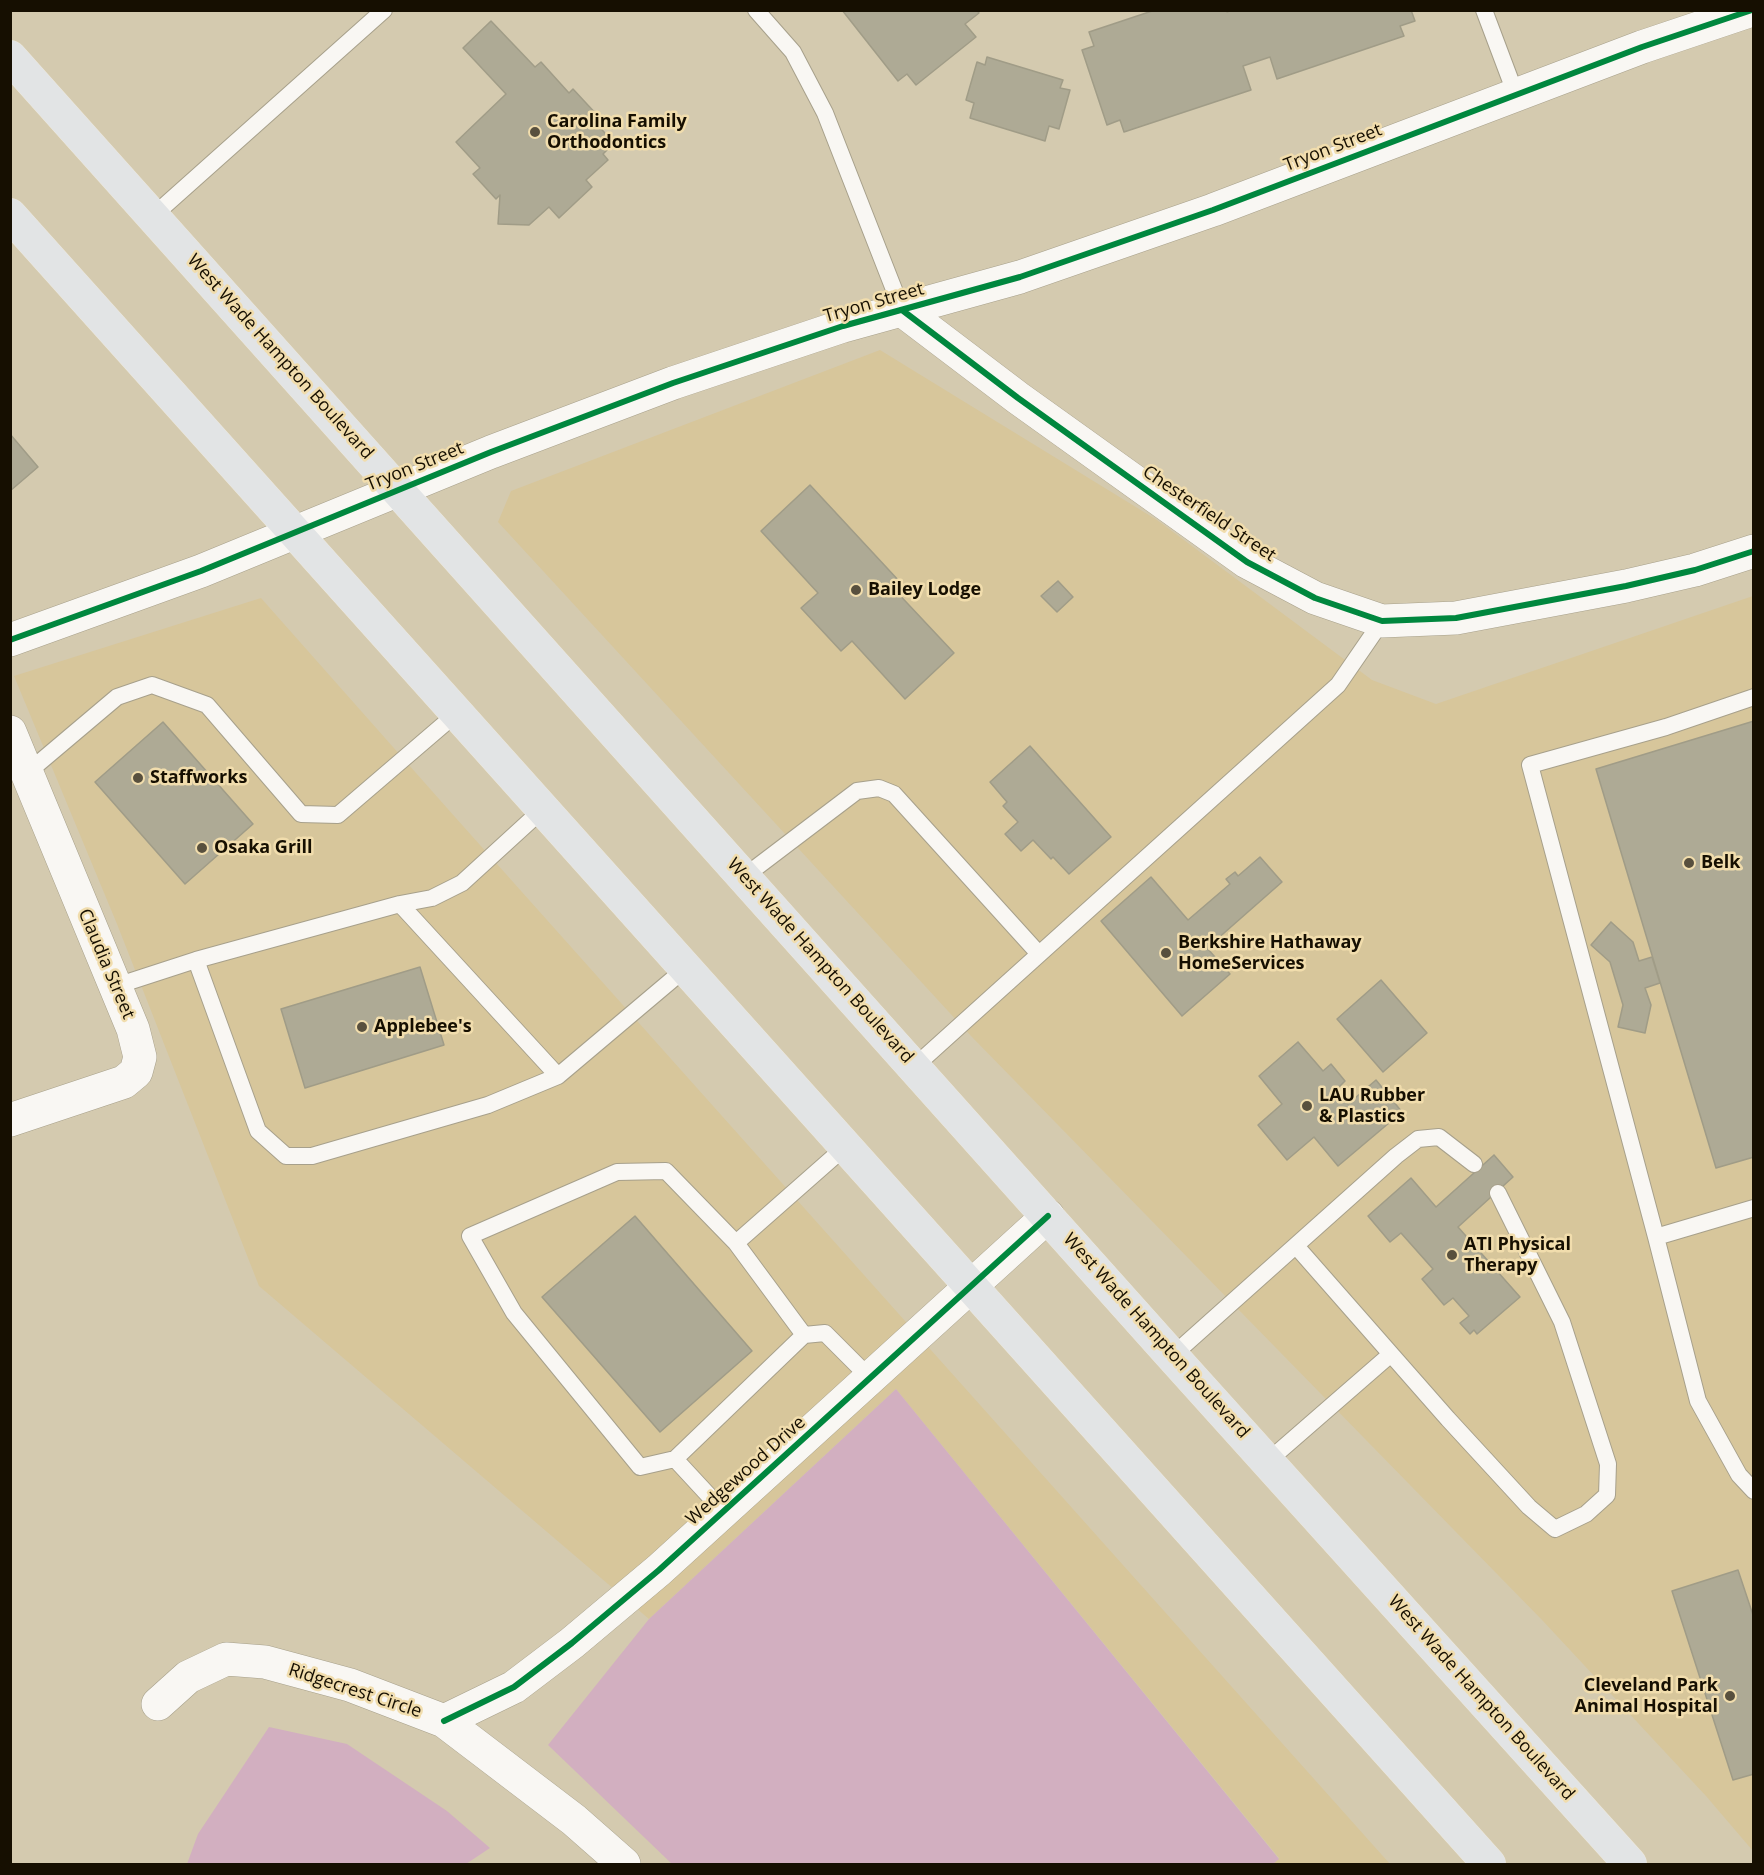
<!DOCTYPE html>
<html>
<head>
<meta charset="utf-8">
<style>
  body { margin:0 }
  #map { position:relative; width:1764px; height:1875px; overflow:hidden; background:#d4caaf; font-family:"Open Sans",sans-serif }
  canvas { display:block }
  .frame { position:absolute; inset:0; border:12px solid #160f01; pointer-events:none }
</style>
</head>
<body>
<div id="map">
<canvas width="1764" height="1875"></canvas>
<div class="frame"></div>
</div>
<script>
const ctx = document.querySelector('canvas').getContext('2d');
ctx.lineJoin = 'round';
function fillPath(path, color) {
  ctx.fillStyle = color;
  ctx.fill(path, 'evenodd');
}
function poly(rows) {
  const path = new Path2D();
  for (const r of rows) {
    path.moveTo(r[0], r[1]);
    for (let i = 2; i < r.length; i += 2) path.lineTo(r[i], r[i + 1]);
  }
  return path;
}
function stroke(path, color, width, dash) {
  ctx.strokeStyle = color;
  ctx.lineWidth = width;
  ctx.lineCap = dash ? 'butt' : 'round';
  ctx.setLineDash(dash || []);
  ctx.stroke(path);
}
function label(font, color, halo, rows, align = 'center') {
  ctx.font = font + ' "Open Sans",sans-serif';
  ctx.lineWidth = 5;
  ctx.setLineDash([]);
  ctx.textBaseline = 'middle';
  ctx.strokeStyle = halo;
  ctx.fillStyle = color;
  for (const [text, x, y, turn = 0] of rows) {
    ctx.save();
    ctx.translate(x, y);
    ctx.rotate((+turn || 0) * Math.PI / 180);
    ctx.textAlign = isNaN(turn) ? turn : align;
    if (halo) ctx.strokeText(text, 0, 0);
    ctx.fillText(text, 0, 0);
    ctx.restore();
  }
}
const built = poly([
  [880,350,1157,520,1372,680,1436,704,1753,596,1753,1851,1706,1796,1543,1621,971,1036,498,522,511,491],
  [261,598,455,817,1390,1864,1273,1864,1279,1858,896,1389,649,1619,259,1286,117,924,14,676]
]);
const green = poly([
  [896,1389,1279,1859,1273,1864,672,1864,548,1745,649,1619],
  [269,1727,347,1744,447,1811,490,1848,466,1864,187,1864,198,1834]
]);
const building = poly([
  [842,10,977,10,979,13,965,24,976,37,916,85,907,74,898,81,842,10],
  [1155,10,1226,10,1227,12,1232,10,1411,10,1415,21,1400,26,1404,36,1277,79,1270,57,1243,66,1251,90,1124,132,1120,120,1107,125,1082,50,1094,46,1089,32,1155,10],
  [491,21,535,67,541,62,569,93,573,89,599,117,594,121,614,143,603,154,608,160,586,180,592,187,559,218,549,207,529,225,498,224,500,195,496,199,473,174,480,168,456,142,506,94,463,48,491,21],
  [987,57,1063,80,1060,88,1070,90,1059,129,1049,126,1045,141,970,118,974,103,966,100,977,62,985,65,987,57],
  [10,434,38,467,10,491,10,434],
  [810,485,900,582,893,588,954,653,905,699,852,641,841,651,801,608,818,593,761,531,810,485],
  [1058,581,1073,597,1057,612,1041,596,1058,581],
  [1754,721,1754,1157,1716,1168,1596,769,1754,721],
  [163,722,253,824,185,884,95,782,163,722],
  [1030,746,1111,837,1069,874,1053,857,1051,859,1033,840,1021,851,1005,834,1018,822,1003,806,1007,802,990,782,1030,746],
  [1260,857,1282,882,1207,948,1230,974,1182,1016,1101,921,1151,877,1188,920,1230,884,1226,879,1235,872,1238,876,1260,857],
  [1611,922,1633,942,1639,961,1652,957,1660,983,1645,988,1651,1005,1645,1033,1618,1027,1623,1005,1610,962,1591,945,1611,922],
  [420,967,444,1045,305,1088,281,1009,420,967],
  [1381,980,1427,1033,1383,1072,1337,1019,1381,980],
  [1298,1042,1323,1071,1331,1064,1345,1081,1336,1090,1348,1104,1376,1080,1402,1112,1338,1166,1314,1137,1287,1160,1258,1125,1282,1104,1259,1076,1298,1042],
  [1494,1155,1513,1177,1458,1227,1520,1297,1477,1334,1474,1330,1470,1334,1460,1323,1469,1316,1453,1298,1444,1305,1422,1279,1433,1269,1401,1233,1390,1242,1368,1216,1411,1178,1436,1207,1494,1155],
  [635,1216,752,1351,660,1432,542,1297,635,1216],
  [1738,1570,1754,1618,1754,1774,1733,1780,1672,1591,1738,1570]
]);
const lane = poly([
  [756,10,793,52,825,113,902,310],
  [1484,10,1516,95],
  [153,216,384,10],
  [1754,697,1666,727,1530,765,1656,1237,1698,1401,1739,1475,1754,1491],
  [27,773,117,697,152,685,207,705,301,814,338,815,457,713],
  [543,809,462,883,432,898,400,904,196,960,258,1131,286,1156,312,1156,488,1105,558,1076,686,968],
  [745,876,857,791,879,788,894,794,1039,954],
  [400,904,558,1076],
  [116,986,196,960],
  [914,1067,1338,685,1382,621],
  [1656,1237,1754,1208],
  [1296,1246,1448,1419,1529,1507,1555,1529,1586,1514,1607,1495,1608,1464,1562,1322,1498,1193],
  [804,1335,736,1243,845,1147],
  [1172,1356,1396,1156,1418,1139,1439,1137,1474,1164],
  [675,1459,640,1467,514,1313,470,1236,617,1172,666,1171,736,1243],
  [1268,1461,1391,1354],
  [724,1512,675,1459,804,1335,825,1333,870,1378]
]);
const street = poly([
  [902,310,1018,398,1247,562,1315,598,1382,621,1456,618,1626,586,1695,570,1754,551],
  [10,640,201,571,491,452,673,383,843,326,1020,277,1213,210,1642,47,1752,10],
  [10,732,133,1029,140,1057,136,1072,124,1082,10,1120],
  [158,1704,188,1677,226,1659,265,1662,350,1685,444,1721,574,1820,624,1864],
  [444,1721,514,1687,572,1643,659,1570,1048,1216]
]);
const primary = poly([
  [10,57,1172,1356,1630,1864],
  [10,215,1489,1864]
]);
const cycleway = poly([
  [902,310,1018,398,1247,562,1315,598,1382,621,1456,618,1626,586,1695,570,1754,551],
  [10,640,201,571,491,452,673,383,843,326,1020,277,1213,210,1642,47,1752,10],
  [444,1721,514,1687,572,1643,659,1570,1048,1216]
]);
const markers = [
  [535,132,6,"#58503e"],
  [856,590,6,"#58503e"],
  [138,778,6,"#58503e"],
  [202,848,6,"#58503e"],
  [1689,863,6,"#58503e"],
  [1166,953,6,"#58503e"],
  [362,1027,6,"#58503e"],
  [1307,1106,6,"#58503e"],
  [1452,1255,6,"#58503e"],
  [1730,1696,6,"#58503e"]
];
const poiNames = [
  ["Carolina Family",547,122],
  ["Orthodontics",547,143],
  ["Bailey Lodge",868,590],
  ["Staffworks",150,778],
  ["Osaka Grill",214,848],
  ["Belk",1701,863],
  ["Berkshire Hathaway",1178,943],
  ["HomeServices",1178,964],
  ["Applebee's",374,1027],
  ["LAU Rubber",1319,1096],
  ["& Plastics",1319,1117],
  ["ATI Physical",1464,1245],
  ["Therapy",1464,1266],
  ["Cleveland Park",1718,1686,"right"],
  ["Animal Hospital",1718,1707,"right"]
];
const streetNames = [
  ["Tryon Street",1333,148,-21],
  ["Tryon Street",874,303,-16],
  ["West Wade Hampton Boulevard",280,357,48],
  ["Tryon Street",415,467,-22],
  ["Chesterfield Street",1209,514,34],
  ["West Wade Hampton Boulevard",820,961,48],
  ["Claudia Street",106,964,67],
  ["West Wade Hampton Boulevard",1156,1336,48],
  ["Wedgewood Drive",746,1471,-42],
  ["Ridgecrest Circle",355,1691,18],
  ["West Wade Hampton Boulevard",1481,1698,48]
];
fillPath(built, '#d7c69b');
fillPath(green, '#d2afc0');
fillPath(building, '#aeaa95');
stroke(building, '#a09c87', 1.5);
stroke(lane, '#a7a08b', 18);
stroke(street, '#a7a08b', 34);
stroke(primary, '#ece7db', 34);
stroke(lane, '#f9f7f3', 16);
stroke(street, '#f9f7f3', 33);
stroke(primary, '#e2e4e5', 33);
stroke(cycleway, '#00873e', 6);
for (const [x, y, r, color] of markers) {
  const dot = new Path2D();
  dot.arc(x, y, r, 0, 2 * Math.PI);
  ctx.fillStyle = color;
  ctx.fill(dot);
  stroke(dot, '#f1ddad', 2);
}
label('bold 18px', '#160f01', '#f1ddad', poiNames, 'left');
label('18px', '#160f01', '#f1ddad', streetNames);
</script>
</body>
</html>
